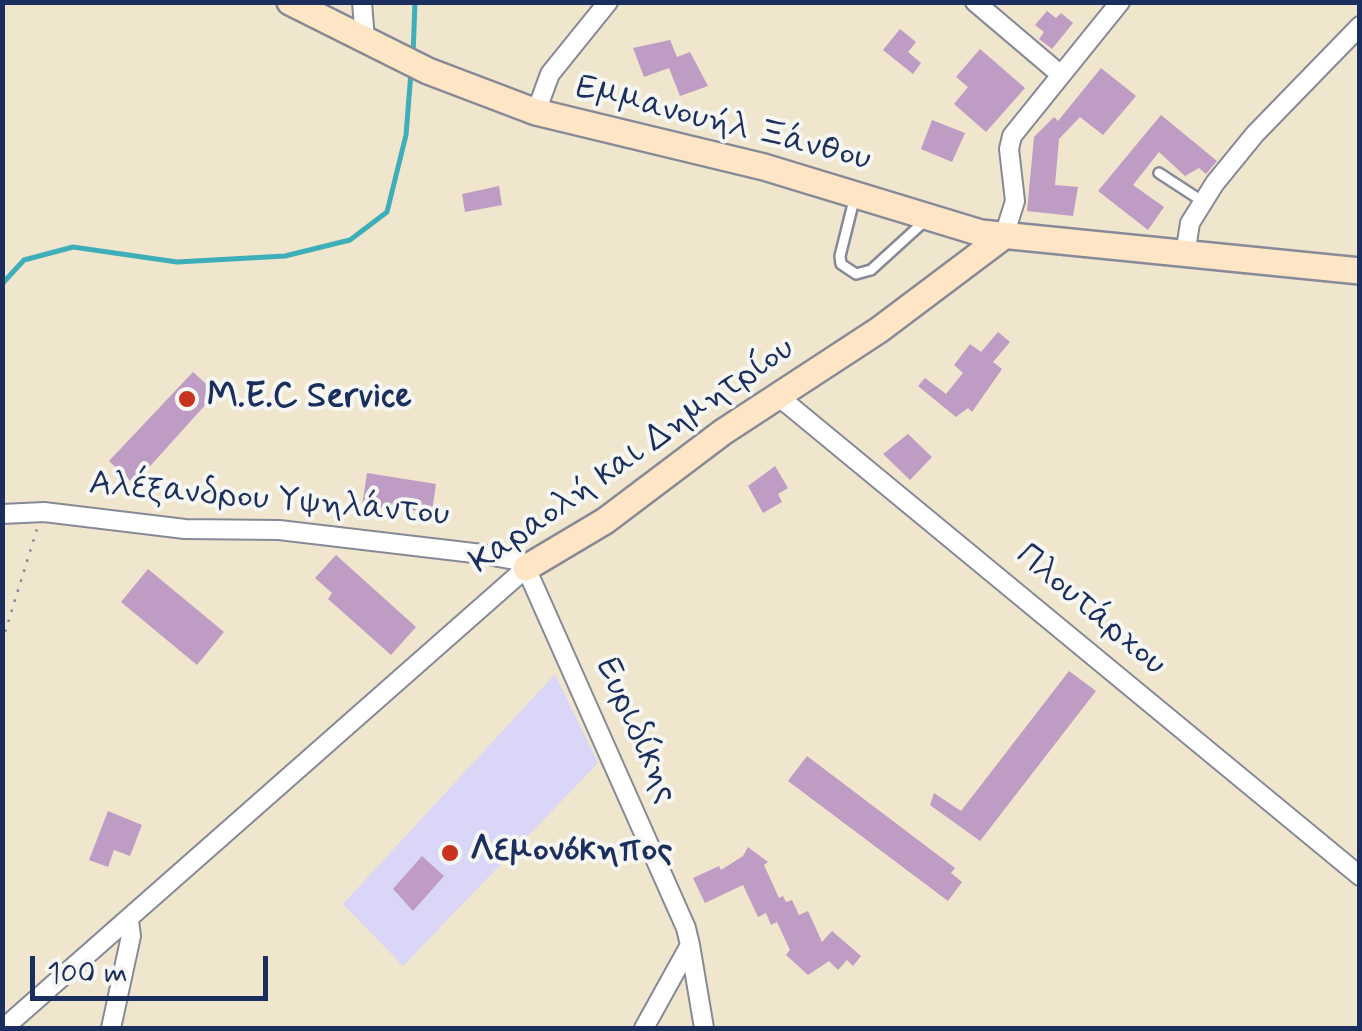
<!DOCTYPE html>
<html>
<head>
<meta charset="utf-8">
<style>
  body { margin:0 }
  #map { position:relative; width:1362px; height:1031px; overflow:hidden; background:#f0e5cd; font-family:Mynerve,sans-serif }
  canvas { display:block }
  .frame { position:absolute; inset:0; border:5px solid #1b2f5e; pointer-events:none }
  .scale { position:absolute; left:30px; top:956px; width:238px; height:45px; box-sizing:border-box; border:5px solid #1b2f5e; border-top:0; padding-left:12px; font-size:30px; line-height:35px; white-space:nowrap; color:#1b2f5e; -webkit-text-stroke:8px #f6f6f2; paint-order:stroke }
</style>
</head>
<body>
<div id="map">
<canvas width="1362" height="1031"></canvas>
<div class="frame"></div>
<div class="scale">100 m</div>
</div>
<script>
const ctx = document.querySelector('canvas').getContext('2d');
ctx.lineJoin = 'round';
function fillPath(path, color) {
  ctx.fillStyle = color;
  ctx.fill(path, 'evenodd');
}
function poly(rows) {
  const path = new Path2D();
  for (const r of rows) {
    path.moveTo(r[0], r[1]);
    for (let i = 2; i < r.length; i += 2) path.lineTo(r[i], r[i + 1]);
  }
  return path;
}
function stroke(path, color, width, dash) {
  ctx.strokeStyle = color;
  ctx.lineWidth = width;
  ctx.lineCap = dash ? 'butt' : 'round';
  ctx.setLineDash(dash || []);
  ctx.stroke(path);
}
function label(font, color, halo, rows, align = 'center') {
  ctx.font = font + ' Mynerve,sans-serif';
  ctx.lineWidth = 8;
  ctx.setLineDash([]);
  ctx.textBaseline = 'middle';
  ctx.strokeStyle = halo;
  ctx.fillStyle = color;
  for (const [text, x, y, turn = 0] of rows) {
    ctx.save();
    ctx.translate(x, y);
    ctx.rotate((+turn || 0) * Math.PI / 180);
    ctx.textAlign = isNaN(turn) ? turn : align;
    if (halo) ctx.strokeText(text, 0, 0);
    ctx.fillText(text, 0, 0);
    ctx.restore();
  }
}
const built = poly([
  [555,674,598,763,403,966,343,904]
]);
const stream = poly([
  [413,56,415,2],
  [2,284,24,260,73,247,177,262,285,256,350,240,387,212,406,135,411,72]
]);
const building = poly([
  [1047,11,1056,18,1061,13,1073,23,1052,49,1039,39,1044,32,1035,25],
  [900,29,916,42,908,52,921,63,913,74,883,50],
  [670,40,677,57,690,52,708,86,680,96,669,68,644,77,633,48],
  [980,49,1025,88,986,132,954,104,968,87,956,77],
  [1101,68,1136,96,1103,135,1080,117,1059,139,1055,185,1078,187,1073,216,1027,211,1034,137,1054,117,1058,121],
  [1161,115,1217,161,1206,174,1199,168,1185,176,1159,152,1133,185,1164,207,1148,230,1098,191],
  [932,120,965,133,952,162,921,149],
  [499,186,502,205,465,212,462,194],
  [998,332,1010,342,993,362,1002,369,972,412,968,408,956,417,918,386,925,378,946,394,963,373,954,365,970,344,981,352],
  [193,372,216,393,134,484,109,461],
  [908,434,932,457,910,480,883,454],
  [775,466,788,488,778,494,782,502,763,513,748,486],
  [367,473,436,484,432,512,362,506],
  [336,555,416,627,391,655,328,599,332,593,315,578],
  [148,569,224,632,197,665,121,602],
  [1069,671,1096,691,980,841,930,805,934,793,961,811],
  [807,756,955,868,951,873,962,882,948,901,788,781],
  [108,811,142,825,130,856,114,850,108,867,89,860],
  [748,847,768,862,764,865,779,898,783,896,786,902,792,900,799,915,808,911,822,942,832,931,861,956,853,966,847,960,838,970,829,961,808,975,786,955,790,950,777,922,771,925,766,913,758,917,743,885,705,903,693,878,719,866,721,870,743,856],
  [422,856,444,876,413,911,393,889]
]);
const path = poly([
  [2,642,37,529]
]);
const lane = poly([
  [1159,173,1202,201],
  [855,196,840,256,841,264,856,274,871,270,927,219]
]);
const street = poly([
  [362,2,365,40],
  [975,2,1061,75],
  [536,112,550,74,608,2],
  [1004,236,1015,201,1009,149,1012,136,1120,2],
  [1185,255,1190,223,1215,183,1255,134,1360,26],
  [778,396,1360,876],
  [2,514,44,512,185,529,279,530,482,554,520,561,526,568],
  [526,568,686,928,690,945,644,1028],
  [690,945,704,1028],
  [4,1028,526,568],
  [111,1028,131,936,129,921]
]);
const secondary = poly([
  [290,2,428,71,536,112,764,167,981,233,1360,271],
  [526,568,605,521,723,432,879,330,1004,236]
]);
const markers = [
  [187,399,10,"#c8321e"],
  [450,853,10,"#c8321e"]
];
const streetNames = [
  ["Εμμανουήλ Ξάνθου",723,125,14],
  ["Καραολή και Δημητρίου",633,457,-35],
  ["Αλέξανδρου Υψηλάντου",269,501,5],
  ["Πλουτάρχου",1090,611,40],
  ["Ευριδίκης",635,731,66]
];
const poiNames = [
  ["M.E.C Service",207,399],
  ["Λεμονόκηπος",470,853]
];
fillPath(built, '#dad6f7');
stroke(stream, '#3eaeb9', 5);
fillPath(building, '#be9cc3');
stroke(lane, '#868a96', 14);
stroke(street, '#868a96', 22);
stroke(secondary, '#868a96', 30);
stroke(path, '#868a96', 2.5, [2.5, 8]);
stroke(lane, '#fff', 9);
stroke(street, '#fff', 18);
stroke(secondary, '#fee5c5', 25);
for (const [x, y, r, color] of markers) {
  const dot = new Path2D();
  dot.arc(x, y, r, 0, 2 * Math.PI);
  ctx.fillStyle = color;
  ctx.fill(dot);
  stroke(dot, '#f6f6f2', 4);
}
label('35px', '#1b2f5e', '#f6f6f2', streetNames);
label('bold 35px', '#1b2f5e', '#f6f6f2', poiNames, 'left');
</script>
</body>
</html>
